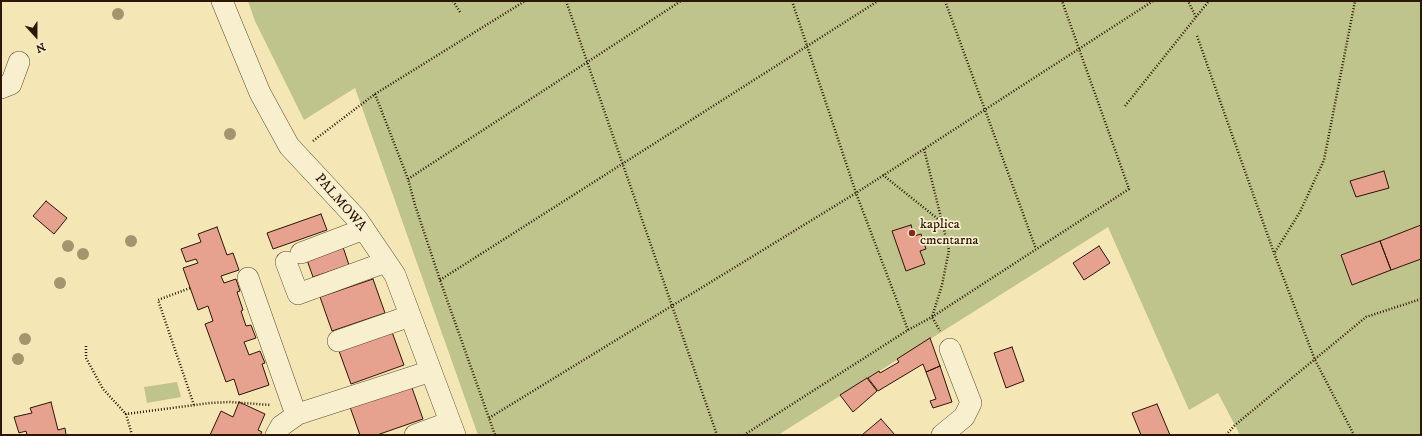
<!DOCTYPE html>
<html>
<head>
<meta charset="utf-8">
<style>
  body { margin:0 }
  #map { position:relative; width:1422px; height:436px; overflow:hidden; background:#f5e6b5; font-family:"IM FELL DW Pica",serif }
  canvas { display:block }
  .frame { position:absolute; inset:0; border:2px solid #2e1604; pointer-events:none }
  .north { position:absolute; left:16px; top:16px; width:40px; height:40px; -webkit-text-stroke:3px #f8efcf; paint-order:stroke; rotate:159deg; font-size:11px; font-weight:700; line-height:16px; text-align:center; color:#2e1604 }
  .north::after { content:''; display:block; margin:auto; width:14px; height:18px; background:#2e1604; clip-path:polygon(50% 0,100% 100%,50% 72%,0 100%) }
</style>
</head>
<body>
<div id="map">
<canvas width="1422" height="436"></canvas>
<div class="frame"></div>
<div class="north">N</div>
</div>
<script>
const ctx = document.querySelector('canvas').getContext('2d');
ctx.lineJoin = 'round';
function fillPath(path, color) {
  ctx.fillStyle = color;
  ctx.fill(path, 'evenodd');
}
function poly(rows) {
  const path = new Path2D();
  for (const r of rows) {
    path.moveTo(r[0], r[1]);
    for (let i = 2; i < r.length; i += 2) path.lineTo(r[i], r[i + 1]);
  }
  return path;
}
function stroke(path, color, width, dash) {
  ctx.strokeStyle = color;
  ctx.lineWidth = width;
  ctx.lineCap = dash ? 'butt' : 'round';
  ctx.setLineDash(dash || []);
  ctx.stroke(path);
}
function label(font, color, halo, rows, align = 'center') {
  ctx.font = font + ' "IM FELL DW Pica",serif';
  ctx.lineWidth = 3.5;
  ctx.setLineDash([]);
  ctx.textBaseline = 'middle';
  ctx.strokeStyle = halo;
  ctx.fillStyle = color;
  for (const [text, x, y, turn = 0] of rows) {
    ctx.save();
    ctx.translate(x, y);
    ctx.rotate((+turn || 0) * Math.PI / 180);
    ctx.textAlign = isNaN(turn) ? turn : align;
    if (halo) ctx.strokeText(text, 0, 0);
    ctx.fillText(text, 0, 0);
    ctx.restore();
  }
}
const green = poly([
  [248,1,1421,1,1421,435,1240,435,1218,393,1189,410,1108,227,778,435,478,435,355,88,304,120,255,21],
  [177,382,181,397,147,403,144,387]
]);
const building = poly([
  [1384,171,1389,188,1356,197,1350,181,1384,171],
  [46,201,67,218,54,234,33,216,46,201],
  [321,214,327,230,273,249,267,233,321,214],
  [911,225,914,236,921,234,926,249,920,251,925,264,906,271,892,231,911,225],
  [1421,225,1421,259,1391,270,1380,241,1421,225],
  [217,227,227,255,233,253,239,270,221,276,224,283,236,279,240,291,237,292,243,310,241,311,246,326,251,325,256,338,244,342,249,355,260,351,265,363,262,364,269,385,239,395,234,379,226,382,205,324,213,321,208,306,198,310,183,268,198,263,196,259,186,262,181,249,201,242,198,234,217,227],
  [1380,241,1391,270,1352,285,1341,255,1380,241],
  [1099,246,1110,263,1084,280,1073,263,1099,246],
  [343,247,349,265,313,277,307,260,343,247],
  [373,279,385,313,332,331,320,297,373,279],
  [392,332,404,365,351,384,339,351,392,332],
  [930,338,940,366,926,372,923,364,878,391,868,378,879,371,880,373,899,362,897,359,930,338],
  [1012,347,1024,381,1006,388,994,353,1012,347],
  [940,366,952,402,933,408,930,401,936,399,926,372,940,366],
  [867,378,877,391,853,412,840,395,867,378],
  [411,385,423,419,377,435,360,435,350,407,411,385],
  [51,402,58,430,65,428,66,435,27,435,26,431,19,433,14,417,32,413,30,408,51,402],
  [239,402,265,414,258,430,262,432,260,435,210,435,221,411,233,417,239,402],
  [1157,404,1170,435,1141,435,1132,413,1157,404],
  [881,419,895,435,862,435,881,419]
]);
const path = poly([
  [453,1,460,12],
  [566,1,717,435],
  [792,1,856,193,908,330],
  [945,1,1036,249],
  [1196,17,1209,1],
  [1197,36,1274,253,1315,360,1354,435],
  [375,94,408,179,415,205,440,280,495,435],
  [1125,106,1196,17,1188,1],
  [313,141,375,94,525,1],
  [924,149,949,250,942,285,932,317,940,331],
  [883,175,943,223],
  [408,179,681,1],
  [1275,252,1300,212,1324,160,1355,1],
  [440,280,878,1],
  [190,288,158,300,194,405],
  [86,346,86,358,103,389,126,414],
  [489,418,856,193,1153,1],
  [132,435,126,414,210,403,229,402,271,405],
  [744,435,908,330,932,317,1129,189,1062,1],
  [1226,435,1235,425,1366,317,1421,299]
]);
const minor = poly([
  [222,1,260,93,289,146,357,219,395,275,455,435],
  [1,88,11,84,19,62],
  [301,253,364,229],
  [286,262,298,294,386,262],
  [248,278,293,406,298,414],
  [338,341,410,316],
  [276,435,281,426,298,414,431,371],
  [415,435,450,422],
  [942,435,964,417,971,403,950,349]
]);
const trees = [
  [118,14],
  [230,134],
  [131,241],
  [68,246],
  [83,254],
  [60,283],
  [25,339],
  [18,359]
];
const markers = [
  [912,233,4,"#8f2418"]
];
const streetNames = [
  ["PALMOWA",340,203,49]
];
const poiNames = [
  ["kaplica",920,225],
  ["cmentarna",920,241]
];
fillPath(green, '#bec48c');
fillPath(building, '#e6a18f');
stroke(building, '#2e1604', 1);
stroke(minor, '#604a30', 22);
stroke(path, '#2e1604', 2.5, [1, 2]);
stroke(minor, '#f8efcf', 21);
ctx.fillStyle = '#a3956e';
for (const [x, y] of trees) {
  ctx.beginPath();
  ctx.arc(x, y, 6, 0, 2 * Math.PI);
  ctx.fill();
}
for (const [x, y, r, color] of markers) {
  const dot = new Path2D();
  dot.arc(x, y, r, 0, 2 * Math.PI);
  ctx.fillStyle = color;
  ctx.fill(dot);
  stroke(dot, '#f8efcf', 1.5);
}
label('14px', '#2e1604', '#f8efcf', streetNames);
label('14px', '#2e1604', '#f8efcf', poiNames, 'left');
</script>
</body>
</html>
